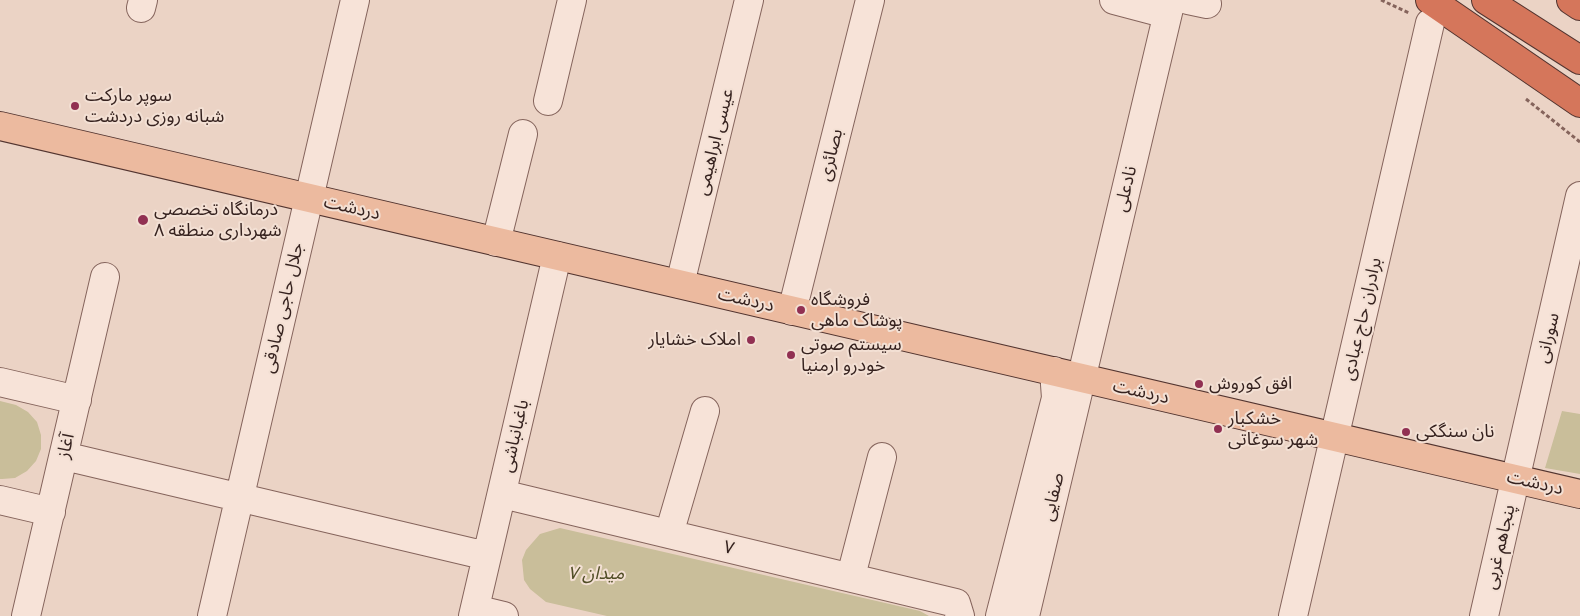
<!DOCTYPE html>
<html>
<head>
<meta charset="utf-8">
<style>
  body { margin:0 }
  canvas { display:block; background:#ebd3c5 }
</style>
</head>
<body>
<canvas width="1580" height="616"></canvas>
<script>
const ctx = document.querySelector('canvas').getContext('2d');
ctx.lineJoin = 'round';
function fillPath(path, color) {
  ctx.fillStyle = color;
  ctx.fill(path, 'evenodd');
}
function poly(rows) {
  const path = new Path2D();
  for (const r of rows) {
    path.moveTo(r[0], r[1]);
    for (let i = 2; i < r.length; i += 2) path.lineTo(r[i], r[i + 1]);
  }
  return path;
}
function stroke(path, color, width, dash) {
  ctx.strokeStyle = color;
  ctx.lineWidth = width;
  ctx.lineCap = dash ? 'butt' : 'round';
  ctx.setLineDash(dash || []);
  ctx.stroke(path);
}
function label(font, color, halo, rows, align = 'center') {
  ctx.font = font + ' "IBM Plex Serif","Noto Sans Arabic",serif';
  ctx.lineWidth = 4;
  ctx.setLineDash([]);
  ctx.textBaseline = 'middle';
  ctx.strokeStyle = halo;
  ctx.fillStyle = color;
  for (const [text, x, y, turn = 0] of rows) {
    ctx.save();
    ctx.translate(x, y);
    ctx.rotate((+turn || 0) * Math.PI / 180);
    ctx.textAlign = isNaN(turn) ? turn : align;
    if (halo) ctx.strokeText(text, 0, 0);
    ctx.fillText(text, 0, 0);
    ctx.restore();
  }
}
const green = poly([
  [0,401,16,405,28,412,37,422,41,435,41,449,36,461,27,471,15,478,2,479,0,479],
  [1562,411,1580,414,1580,474,1545,468],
  [560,528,920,611,929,616,607,616,546,602,530,589,524,580,522,560,526,550,540,534]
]);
const path = poly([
  [1381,0,1409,13],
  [1526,99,1580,142]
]);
const minor = poly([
  [1114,0,1167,14],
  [1188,0,1207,4],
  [141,8,143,0],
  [548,101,572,0],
  [496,242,523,134],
  [680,284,749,0],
  [792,311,870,0],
  [0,382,77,400],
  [64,456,487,556],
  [502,494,956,603,960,616],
  [0,500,51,512],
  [669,534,705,411],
  [851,576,882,457],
  [475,609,504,616],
  [26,616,105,277],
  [212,616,355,0],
  [473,616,557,256],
  [1000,616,1056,398,1054,371],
  [1025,616,1171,0],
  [1293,616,1430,23],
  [1484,616,1580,196]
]);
const major = poly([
  [0,126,1580,494]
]);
const highway = poly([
  [1430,0,1580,103],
  [1486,0,1580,60],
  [1571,0,1580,6]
]);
const markers = [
  [75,106,5,"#913052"],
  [143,220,6,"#913052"],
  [801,310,5,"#913052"],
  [751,340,5,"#913052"],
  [791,355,5,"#913052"],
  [1199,384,5,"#913052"],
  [1218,429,5,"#913052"],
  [1406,432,5,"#913052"]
];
const poiNames = [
  ["سوپر مارکت",85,96],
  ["شبانه روزی دردشت",85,117],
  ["درمانگاه تخصصی",154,210],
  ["شهرداری منطقه ۸",154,231],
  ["فروشگاه",811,300],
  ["پوشاک ماهی",811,321],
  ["املاک خشایار",741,340,"right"],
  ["سیستم صوتی",801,345],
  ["خودرو ارمنیا",801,366],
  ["افق کوروش",1209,384],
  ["خشکبار",1228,419],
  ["شهر سوغاتی",1228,440],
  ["نان سنگکی",1416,432]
];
const streetNames = [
  ["عیسی ابراهیمی",715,142,-76],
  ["بصائری",831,155,-76],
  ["نادعلی",1126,189,-77],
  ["دردشت",352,208,13],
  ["دردشت",746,300,13],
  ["جلال حاجی صادقی",283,308,-77],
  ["برادران حاج عبادی",1362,319,-77],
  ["سورانی",1548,338,-77],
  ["دردشت",1141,392,13],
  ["باغبانباشی",515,436,-77],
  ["آغاز",66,446,-77],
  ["دردشت",1535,483,13],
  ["صفایی",1053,497,-77],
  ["پنجاهم غربی",1500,547,-77],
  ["۷",729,548,13]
];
const parkNames = [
  ["میدان ۷",596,574]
];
fillPath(green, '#c9be9a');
stroke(minor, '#85645c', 30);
stroke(major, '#533530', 30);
stroke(highway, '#533530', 30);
stroke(path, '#85645c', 3, [4, 2.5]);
stroke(minor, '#f7e3d8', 28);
stroke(major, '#ecba9f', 28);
stroke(highway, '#d5765b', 28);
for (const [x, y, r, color] of markers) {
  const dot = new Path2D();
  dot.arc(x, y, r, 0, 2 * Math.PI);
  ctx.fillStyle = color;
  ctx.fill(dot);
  stroke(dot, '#f3e0d4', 2);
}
label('18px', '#36221f', '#f3e0d4', poiNames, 'left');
label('18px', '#36221f', '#f3e0d4', streetNames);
label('italic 18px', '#514e27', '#f3e0d4', parkNames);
</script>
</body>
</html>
